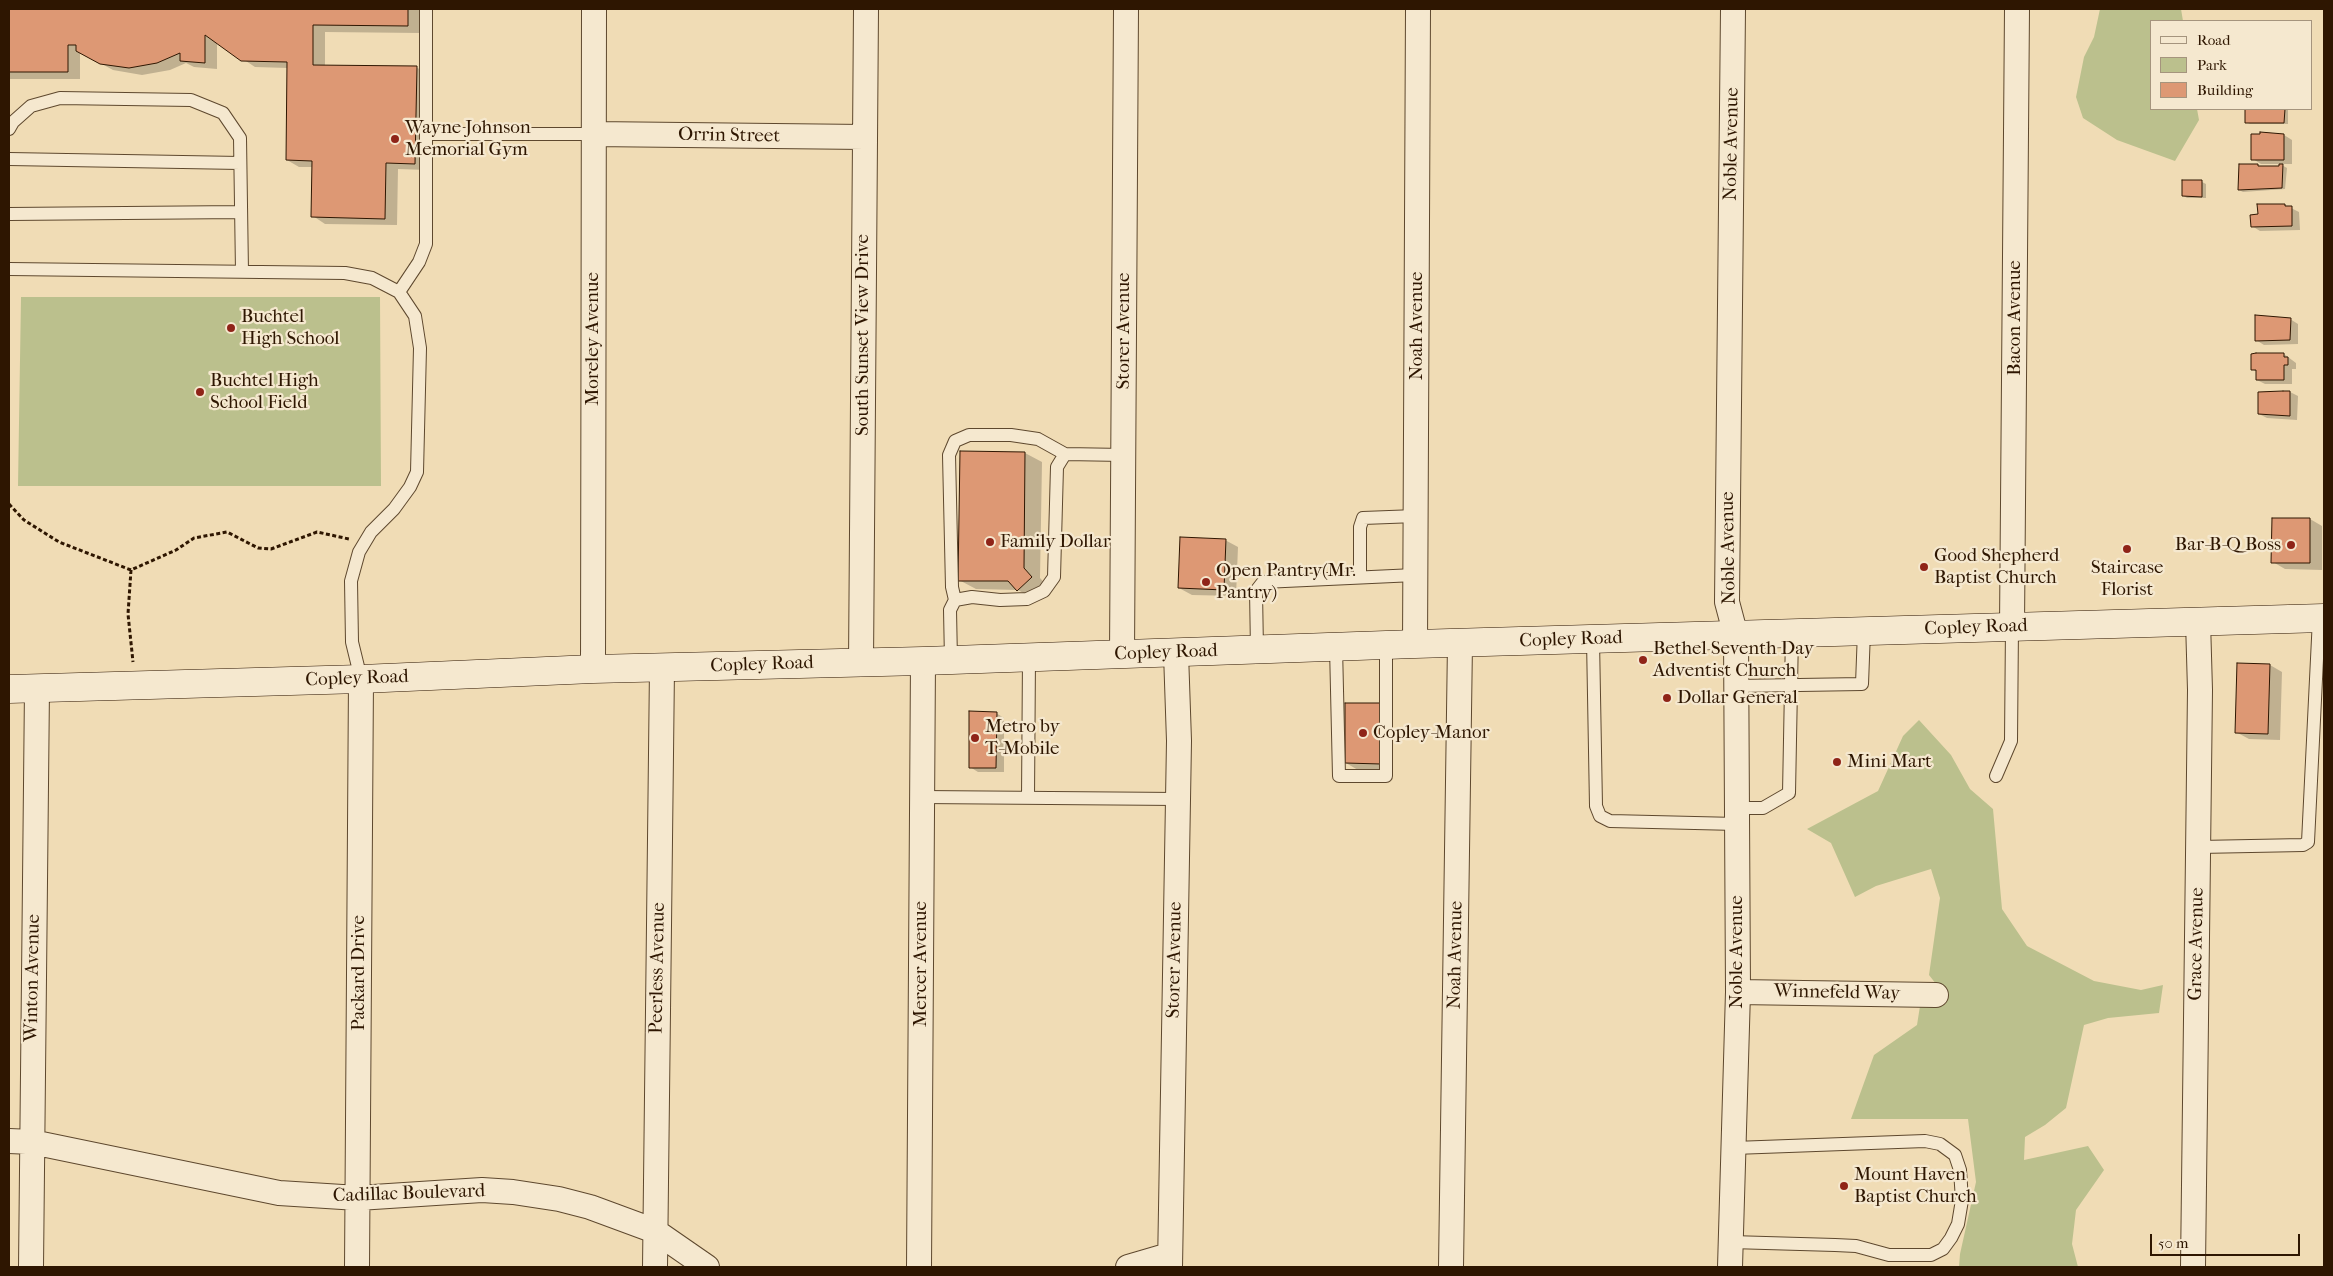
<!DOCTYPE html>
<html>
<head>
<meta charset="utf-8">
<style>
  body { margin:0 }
  #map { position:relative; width:2333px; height:1276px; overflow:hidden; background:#f0dcb5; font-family:"IM FELL French Canon",serif }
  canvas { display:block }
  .frame { position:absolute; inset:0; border:10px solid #2e1601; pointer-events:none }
  .legend { position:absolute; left:2150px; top:20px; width:162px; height:90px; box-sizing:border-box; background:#f5e8cf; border:1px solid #a5947d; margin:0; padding:6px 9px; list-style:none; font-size:15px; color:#2e1601 }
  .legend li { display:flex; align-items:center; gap:10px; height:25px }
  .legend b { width:25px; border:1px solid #a5947d }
  .scale { position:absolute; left:2150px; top:1234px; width:150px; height:22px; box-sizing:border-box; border:2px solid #2e1601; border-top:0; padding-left:6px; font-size:15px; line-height:18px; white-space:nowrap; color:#2e1601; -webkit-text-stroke:4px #f5e8cf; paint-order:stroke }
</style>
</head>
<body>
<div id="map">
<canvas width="2333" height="1276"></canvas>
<div class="frame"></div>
<ul class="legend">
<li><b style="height:6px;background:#f5e8cf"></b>Road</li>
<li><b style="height:14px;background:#bbc08d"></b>Park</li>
<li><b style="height:14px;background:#dd9874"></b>Building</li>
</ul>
<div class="scale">50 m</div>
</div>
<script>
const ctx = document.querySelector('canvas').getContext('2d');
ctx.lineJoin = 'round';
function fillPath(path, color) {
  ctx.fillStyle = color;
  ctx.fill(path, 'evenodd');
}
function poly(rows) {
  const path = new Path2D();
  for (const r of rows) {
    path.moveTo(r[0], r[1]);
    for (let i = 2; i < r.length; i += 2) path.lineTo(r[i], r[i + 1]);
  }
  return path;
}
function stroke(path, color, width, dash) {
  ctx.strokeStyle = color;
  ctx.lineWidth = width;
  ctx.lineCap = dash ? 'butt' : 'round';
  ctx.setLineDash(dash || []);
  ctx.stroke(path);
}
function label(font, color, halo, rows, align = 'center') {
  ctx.font = font + ' "IM FELL French Canon",serif';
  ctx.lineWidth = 4.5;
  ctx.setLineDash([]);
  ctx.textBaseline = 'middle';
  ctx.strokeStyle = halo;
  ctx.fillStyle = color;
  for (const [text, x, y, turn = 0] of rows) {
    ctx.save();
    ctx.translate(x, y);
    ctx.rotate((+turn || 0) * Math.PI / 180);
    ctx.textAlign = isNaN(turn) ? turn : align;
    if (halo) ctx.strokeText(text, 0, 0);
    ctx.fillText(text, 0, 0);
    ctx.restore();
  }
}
const green = poly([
  [2100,9,2181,9,2183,21,2152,21,2152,109,2197,109,2199,120,2175,161,2117,140,2083,118,2076,97,2084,57,2094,37],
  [21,297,380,297,381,486,18,486],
  [1919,720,1951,755,1970,789,1993,809,2002,909,2027,946,2094,981,2141,990,2163,985,2159,1013,2108,1018,2084,1025,2066,1108,2045,1125,2025,1137,2024,1160,2088,1146,2104,1170,2076,1210,2072,1244,2078,1267,1959,1267,1960,1254,1976,1182,1968,1119,1851,1119,1874,1055,1917,1025,1920,1006,1946,1004,1940,989,1929,975,1940,898,1931,869,1876,886,1855,897,1831,843,1807,829,1878,791,1903,736]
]);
const shadow = poly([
  [9,9,420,9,420,33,325,32,325,66,416,67,429,75,427,170,398,169,397,225,325,224,313,216,313,167,299,167,287,160,288,68,255,67,217,42,217,69,194,67,186,63,170,70,142,75,113,70,80,52,80,79,9,79],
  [2246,109,2288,109,2288,124,2250,124,2246,122],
  [2284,135,2292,140,2292,164,2261,164,2253,159],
  [2280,164,2287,168,2285,189,2243,192,2239,190,2280,168],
  [2202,182,2206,184,2206,198,2187,198,2184,196],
  [2285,205,2299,212,2300,230,2260,231,2252,226,2259,216],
  [2290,319,2298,324,2298,344,2264,345,2256,340],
  [2284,354,2296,363,2296,369,2292,369,2292,384,2265,384,2257,380,2257,372,2252,369],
  [2290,392,2298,396,2297,420,2267,418,2259,414],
  [961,452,1025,453,1042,462,1040,578,1048,587,1034,599,1018,590,976,589,959,580],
  [2310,519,2322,526,2322,570,2285,569,2273,562],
  [1225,540,1238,547,1236,596,1192,595,1179,588],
  [2270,665,2282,672,2280,740,2249,739,2236,732],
  [1381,705,1393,712,1392,770,1358,770,1346,763],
  [996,713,1004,718,1004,772,978,772,970,767]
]);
const building = poly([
  [9,9,408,9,408,26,313,25,313,65,417,66,415,164,386,163,385,219,311,217,312,161,286,160,287,62,241,61,205,35,205,63,180,61,180,53,157,63,129,68,100,64,76,51,76,45,68,45,68,72,9,72,9,9],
  [2245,109,2285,109,2284,123,2245,123,2245,109],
  [2260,132,2284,134,2284,160,2251,160,2251,134,2260,134,2260,132],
  [2239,164,2258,164,2258,166,2279,166,2279,164,2283,164,2282,188,2238,190,2239,164],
  [2182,180,2202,180,2202,197,2182,196,2182,180],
  [2257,204,2285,204,2285,206,2292,206,2292,226,2251,227,2250,215,2258,214,2257,204],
  [2255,315,2291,318,2290,340,2255,341,2255,315],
  [2256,353,2284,353,2284,357,2288,357,2288,365,2284,365,2284,380,2256,380,2256,370,2251,370,2251,354,2256,353],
  [2283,391,2290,391,2290,416,2258,414,2258,392,2283,391],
  [960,451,1025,452,1024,568,1032,577,1017,591,1008,581,958,581,960,451],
  [2272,518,2310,518,2310,563,2271,563,2272,518],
  [1180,537,1226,539,1224,590,1178,588,1180,537],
  [2237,663,2270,664,2268,734,2235,733,2237,663],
  [1345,703,1381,703,1381,764,1345,763,1345,703],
  [969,711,997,712,996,768,969,768,969,711]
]);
const path = poly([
  [9,504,24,520,59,542,131,570,176,550,194,538,227,532,258,548,271,549,317,532,349,539],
  [131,570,128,614,133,662]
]);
const lane = poly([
  [9,129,13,122,31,106,60,98,191,100,223,113,240,138,242,272],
  [426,134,593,134],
  [9,159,240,163],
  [9,214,241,212],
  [9,269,345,273,372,278,399,292,415,316,420,348,417,472,410,487,394,509,371,532,359,552,351,581,352,642,361,679],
  [399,292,419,262,426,244,426,9],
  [1360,577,1360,527,1363,518,1416,516],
  [955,600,952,587,949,455,955,441,969,435,1011,435,1038,439,1065,454],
  [1593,640,1596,806,1600,816,1610,821,1737,824],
  [1336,647,1339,776,1386,776,1386,645],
  [1257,650,1256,591,1263,582,1415,575],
  [951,660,950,610,955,600,972,597,1000,600,1027,599,1044,591,1054,577,1057,467,1065,454,1124,455],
  [1736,686,1862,684,1864,631],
  [1996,776,2011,741,2012,626],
  [922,797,1178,799],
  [1028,798,1029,657],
  [1737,808,1763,808,1789,793,1792,634],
  [2199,847,2303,845,2308,842,2319,618],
  [1731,1242,1835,1245,1856,1246,1889,1255,1931,1255,1943,1249,1951,1238,1958,1224,1962,1200,1960,1170,1955,1155,1940,1144,1925,1141,1734,1148]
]);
const street = poly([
  [593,134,864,137],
  [2012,626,2017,9],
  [1415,644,1418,9],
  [1122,654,1126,9],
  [861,662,866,9],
  [593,669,594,9],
  [1738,992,1936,995],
  [9,1141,32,1142,279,1193,358,1198,482,1190,513,1192,559,1199,590,1207,655,1231,707,1267],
  [31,1267,37,688],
  [357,1267,361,679],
  [655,1267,662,668],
  [919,1267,923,661],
  [1128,1267,1169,1255],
  [1170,1267,1179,741,1176,653],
  [1451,1267,1460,643],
  [1730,1267,1738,992,1736,636,1727,602,1733,9],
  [2193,1267,2200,690,2198,621]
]);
const secondary = poly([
  [9,689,361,679,593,669,923,661,1415,644,2324,618]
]);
const markers = [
  [395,139,5,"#8f2418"],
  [231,328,5,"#8f2418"],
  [200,392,5,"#8f2418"],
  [990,542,5,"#8f2418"],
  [2291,545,5,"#8f2418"],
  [2127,549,5,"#8f2418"],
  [1924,567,5,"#8f2418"],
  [1206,582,5,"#8f2418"],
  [1643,660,5,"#8f2418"],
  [1667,698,5,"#8f2418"],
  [1363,733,5,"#8f2418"],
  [975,738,5,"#8f2418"],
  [1837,762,5,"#8f2418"],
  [1844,1186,5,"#8f2418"]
];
const poiNames = [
  ["Wayne Johnson",405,128],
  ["Memorial Gym",405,150],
  ["Buchtel",241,317],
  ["High School",241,339],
  ["Buchtel High",210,381],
  ["School Field",210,403],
  ["Family Dollar",1000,542],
  ["Bar-B-Q Boss",2281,545,"right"],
  ["Good Shepherd",1934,556],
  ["Baptist Church",1934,578],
  ["Staircase",2127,568,"center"],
  ["Florist",2127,590,"center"],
  ["Open Pantry(Mr.",1216,571],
  ["Pantry)",1216,593],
  ["Bethel Seventh Day",1653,649],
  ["Adventist Church",1653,671],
  ["Dollar General",1677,698],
  ["Metro by",985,727],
  ["T-Mobile",985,749],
  ["Copley-Manor",1373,733],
  ["Mini Mart",1847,762],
  ["Mount Haven",1854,1175],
  ["Baptist Church",1854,1197]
];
const streetNames = [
  ["Orrin Street",729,136,1],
  ["Noble Avenue",1732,144,-89],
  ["Bacon Avenue",2015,318,-90],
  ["Noah Avenue",1417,326,-90],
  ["Storer Avenue",1124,331,-90],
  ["South Sunset View Drive",863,335,-90],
  ["Moreley Avenue",593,339,-90],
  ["Noble Avenue",1729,548,-91],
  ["Copley Road",1976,628,-2],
  ["Copley Road",1571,640,-2],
  ["Copley Road",1166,653,-2],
  ["Copley Road",762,665,-2],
  ["Copley Road",357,679,-2],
  ["Grace Avenue",2197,944,-89],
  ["Noble Avenue",1737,952,-90],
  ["Noah Avenue",1456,955,-89],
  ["Storer Avenue",1175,960,-89],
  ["Mercer Avenue",921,964,-90],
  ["Peerless Avenue",658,968,-89],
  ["Packard Drive",359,973,-90],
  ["Winton Avenue",33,978,-89],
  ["Winnefeld Way",1837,993,1],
  ["Cadillac Boulevard",409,1194,-2]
];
fillPath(green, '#bbc08d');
fillPath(shadow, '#0003');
fillPath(building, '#dd9874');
stroke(building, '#2e1601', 1);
stroke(lane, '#5e482e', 14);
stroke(street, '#5e482e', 26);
stroke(secondary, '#2e1601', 29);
stroke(path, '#2e1601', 3, [4, 2.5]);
stroke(lane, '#f5e8cf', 12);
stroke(street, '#f5e8cf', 24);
stroke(secondary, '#f5e8cf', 28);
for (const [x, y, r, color] of markers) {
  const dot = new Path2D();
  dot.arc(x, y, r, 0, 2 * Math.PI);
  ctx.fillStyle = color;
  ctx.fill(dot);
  stroke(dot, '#f5e8cf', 2);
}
label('19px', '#2e1601', '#f5e8cf', poiNames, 'left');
label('19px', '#2e1601', '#f5e8cf', streetNames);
</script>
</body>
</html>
